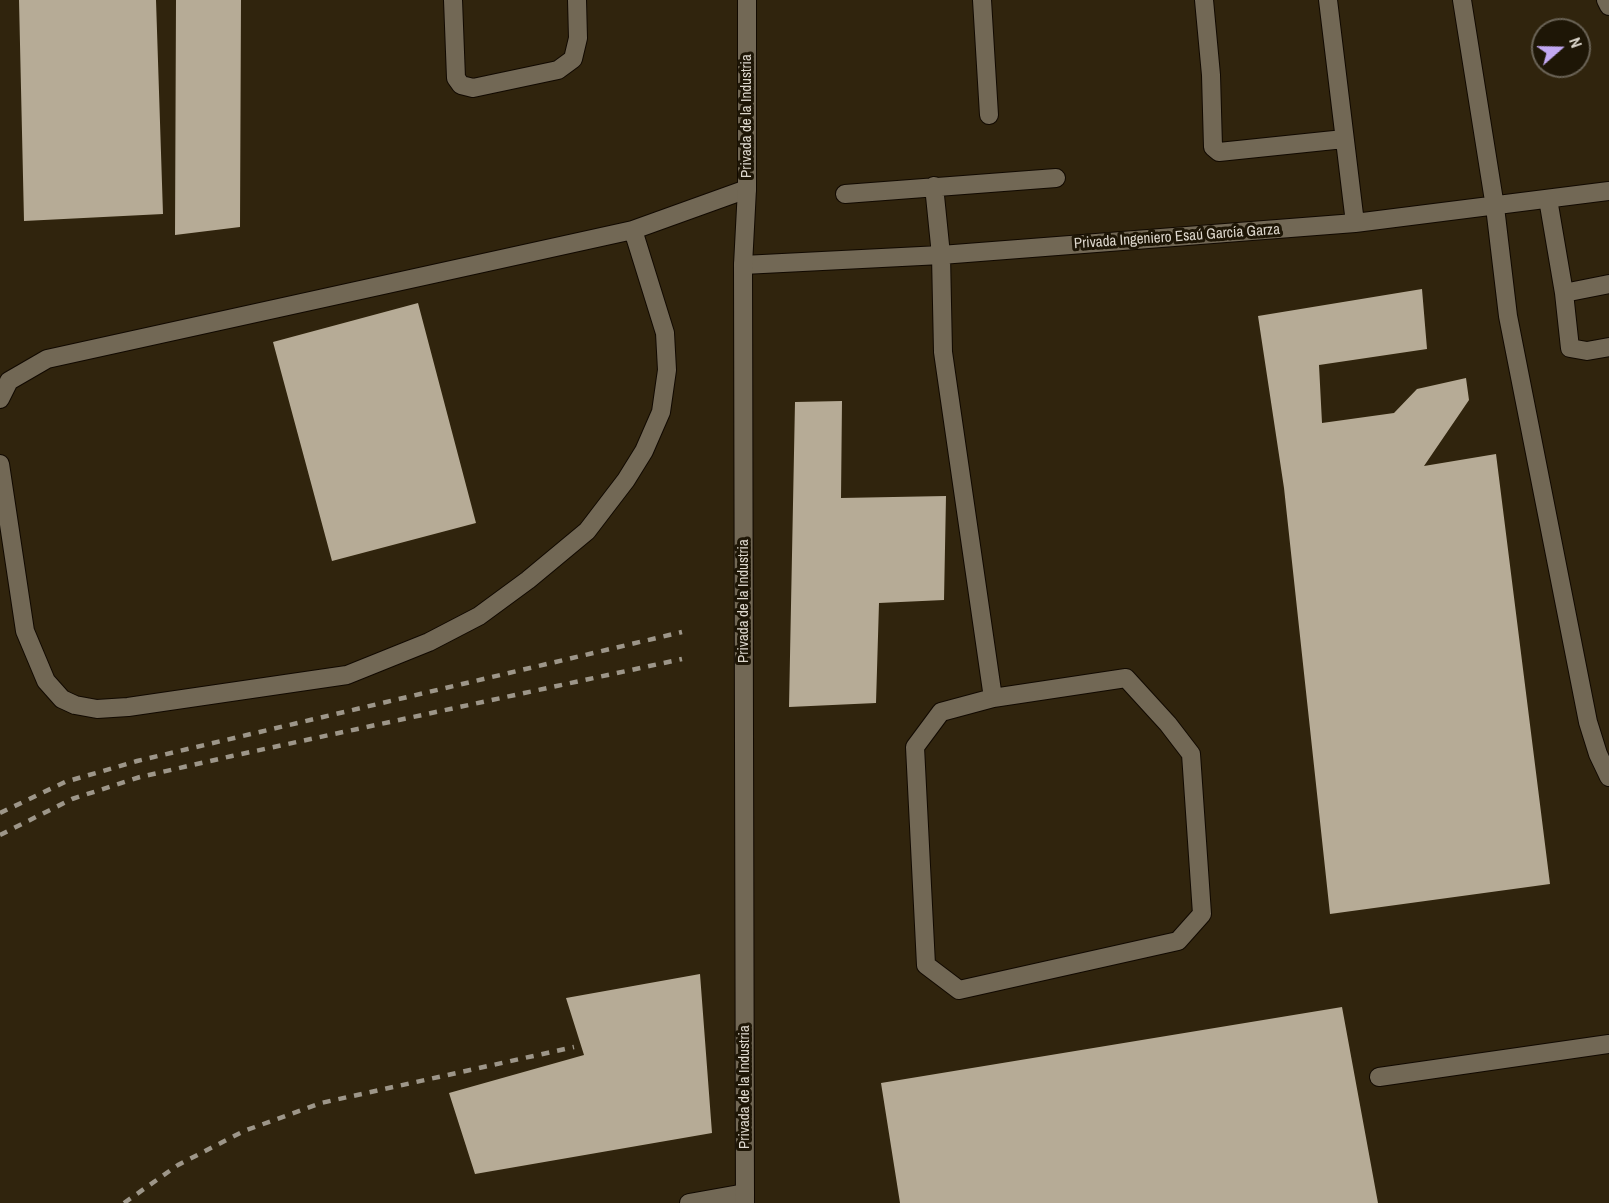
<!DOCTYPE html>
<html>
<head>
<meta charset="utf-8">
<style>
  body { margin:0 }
  #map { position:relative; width:1609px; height:1203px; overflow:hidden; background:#281f0e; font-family:"Archivo Narrow",sans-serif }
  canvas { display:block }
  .north { position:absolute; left:1531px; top:18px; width:60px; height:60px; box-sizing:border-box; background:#1e1606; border:2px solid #6a6356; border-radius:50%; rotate:70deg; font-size:16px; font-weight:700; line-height:24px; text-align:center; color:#ddd7cd }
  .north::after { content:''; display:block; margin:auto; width:21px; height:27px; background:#c2a8f2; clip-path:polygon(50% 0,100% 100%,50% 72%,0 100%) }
</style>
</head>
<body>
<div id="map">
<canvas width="1609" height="1203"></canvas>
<div class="north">N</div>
</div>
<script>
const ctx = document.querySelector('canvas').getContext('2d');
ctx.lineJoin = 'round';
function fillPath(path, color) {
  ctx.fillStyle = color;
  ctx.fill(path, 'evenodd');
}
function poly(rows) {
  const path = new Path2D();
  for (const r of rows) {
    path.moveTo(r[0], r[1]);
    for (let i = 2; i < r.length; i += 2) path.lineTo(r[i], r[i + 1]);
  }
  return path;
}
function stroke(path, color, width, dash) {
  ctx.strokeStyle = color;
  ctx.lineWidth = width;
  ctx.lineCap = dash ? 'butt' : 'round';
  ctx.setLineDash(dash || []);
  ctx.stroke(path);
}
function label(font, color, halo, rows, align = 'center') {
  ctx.font = font + ' "Archivo Narrow",sans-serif';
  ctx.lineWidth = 6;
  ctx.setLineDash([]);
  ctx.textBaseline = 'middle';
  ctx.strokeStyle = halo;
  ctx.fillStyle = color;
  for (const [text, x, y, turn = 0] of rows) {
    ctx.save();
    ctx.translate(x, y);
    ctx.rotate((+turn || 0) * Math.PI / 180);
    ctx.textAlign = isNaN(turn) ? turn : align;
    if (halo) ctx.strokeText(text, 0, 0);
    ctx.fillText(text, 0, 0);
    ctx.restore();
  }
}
const built = poly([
  [0,0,1609,0,1609,1203,0,1203],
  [1543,30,1579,30,1579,66,1543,66]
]);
const building = poly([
  [19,0,156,0,163,214,24,221],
  [176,0,241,0,240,227,175,235],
  [1422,289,1427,349,1319,365,1322,423,1394,413,1417,389,1466,378,1469,400,1424,466,1496,454,1550,884,1330,914,1284,488,1258,316],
  [418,303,476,523,332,561,273,342],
  [842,401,841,498,946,496,944,600,879,603,876,703,789,707,795,402],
  [700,974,712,1133,475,1174,449,1093,584,1055,566,998],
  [1342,1007,1378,1203,900,1203,881,1083]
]);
const lane = poly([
  [453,0,456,78,461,85,473,88,558,70,573,59,578,38,577,0],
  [982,0,989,115],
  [1204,0,1211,75,1213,147,1219,152,1344,139],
  [1328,0,1355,223],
  [1462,0,1495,207,1508,316,1588,722,1598,754,1609,777],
  [1606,0,1609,6],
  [934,186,941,255,943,352,993,698],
  [845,194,1056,178],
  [1548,199,1564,293,1570,348,1587,351,1609,347],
  [743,265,941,255,1355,223,1609,191],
  [1564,293,1609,284],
  [0,399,9,381,47,359,633,230,747,189],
  [0,464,25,631,46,681,62,699,75,705,97,709,128,707,347,675,429,642,479,616,528,580,587,531,626,480,644,451,661,412,667,370,665,333,633,230],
  [1126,678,1168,724,1191,754,1202,914,1178,941,959,990,926,965,915,747,941,712,993,698,1126,678],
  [1379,1077,1609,1044],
  [689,1203,745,1193]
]);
const street = poly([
  [745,1203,743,265,747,189,747,0]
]);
const rail = poly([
  [0,813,65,782,137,761,682,632],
  [0,835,72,799,140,777,232,756,682,659],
  [124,1203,178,1165,244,1131,321,1103,574,1047]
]);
const streetNames = [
  ["Privada de la Industria",747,116,-90],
  ["Privada Ingeniero Esaú García Garza",1177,237,-4],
  ["Privada de la Industria",744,601,-90],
  ["Privada de la Industria",745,1087,-90]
];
fillPath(built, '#30240d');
fillPath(building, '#b6ab96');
stroke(lane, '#110900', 20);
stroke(street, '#110900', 20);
stroke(lane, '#726855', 18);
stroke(street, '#726855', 18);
stroke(rail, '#9d9689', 4.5, [8, 8]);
label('15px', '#ddd7cd', '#1e1606', streetNames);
</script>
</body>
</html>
